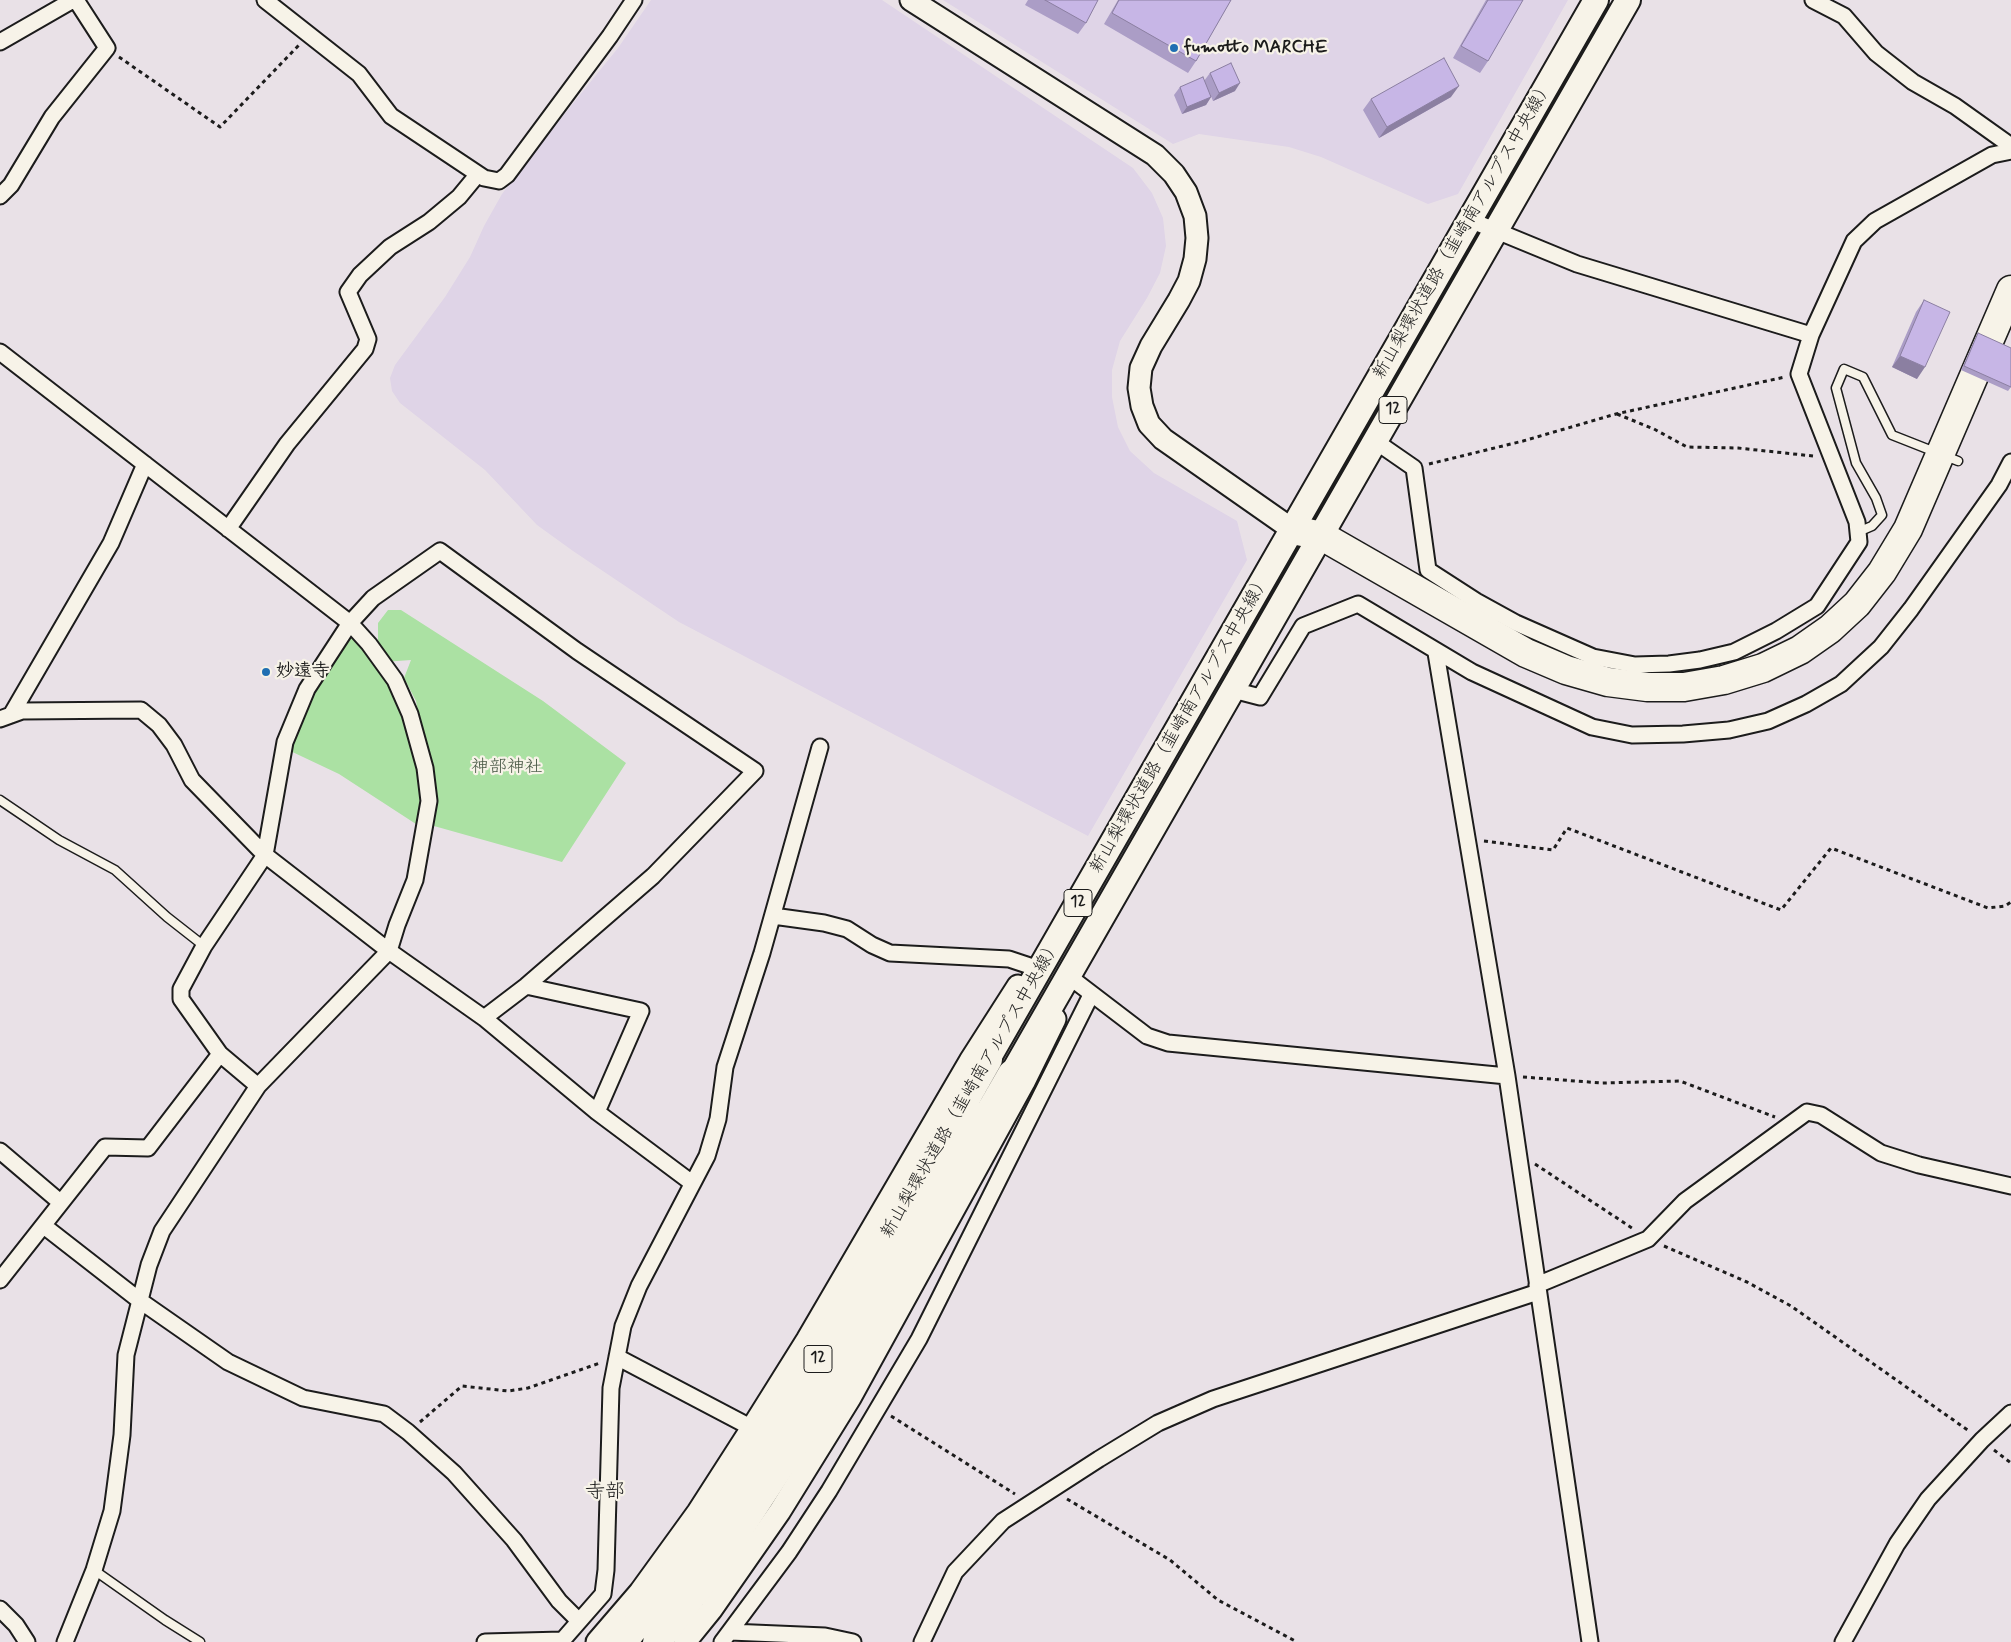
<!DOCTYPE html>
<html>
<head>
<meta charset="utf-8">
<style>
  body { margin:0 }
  canvas { display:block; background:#e9e1e7 }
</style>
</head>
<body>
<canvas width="2011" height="1642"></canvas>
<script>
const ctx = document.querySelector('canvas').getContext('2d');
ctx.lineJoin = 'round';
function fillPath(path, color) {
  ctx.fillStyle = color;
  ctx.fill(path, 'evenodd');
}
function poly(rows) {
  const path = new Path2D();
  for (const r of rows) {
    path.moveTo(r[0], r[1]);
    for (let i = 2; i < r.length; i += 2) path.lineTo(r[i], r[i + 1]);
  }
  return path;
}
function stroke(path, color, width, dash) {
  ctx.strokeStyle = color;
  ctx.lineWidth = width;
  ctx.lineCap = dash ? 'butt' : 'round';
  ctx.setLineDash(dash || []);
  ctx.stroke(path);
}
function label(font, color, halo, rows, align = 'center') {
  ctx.font = font + ' Mynerve,"Klee One",sans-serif';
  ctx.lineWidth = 4.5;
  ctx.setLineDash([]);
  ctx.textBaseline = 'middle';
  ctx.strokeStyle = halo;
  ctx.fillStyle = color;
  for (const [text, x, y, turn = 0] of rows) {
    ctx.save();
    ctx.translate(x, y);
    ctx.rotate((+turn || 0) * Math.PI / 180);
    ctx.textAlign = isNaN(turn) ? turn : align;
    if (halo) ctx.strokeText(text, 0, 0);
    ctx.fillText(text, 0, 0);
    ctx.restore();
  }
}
const built = poly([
  [651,0,882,0,1133,168,1152,193,1163,218,1166,246,1160,273,1147,298,1120,341,1112,370,1112,397,1118,427,1130,451,1154,473,1237,521,1247,560,1088,836,679,622,573,551,537,525,485,470,400,403,392,391,390,378,395,365,445,297,470,257,484,226,502,194,532,154,618,48],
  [943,0,1568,0,1458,194,1428,204,1321,157,1289,147,1199,134,1173,144]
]);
const green = poly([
  [388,610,401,610,543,701,626,763,562,862,434,826,435,805,416,701,404,678,411,660,383,662,425,768,419,826,339,774,284,748,350,623,382,660,378,640,378,623]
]);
const path = poly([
  [119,57,220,127,299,45],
  [1617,414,1654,429,1687,447,1738,448,1813,456],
  [1429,464,1523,441,1616,414,1785,377],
  [1484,841,1553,850,1567,828,1781,910,1831,848,1988,908,2005,906,2011,902],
  [1523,1077,1602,1083,1680,1081,1775,1117],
  [1535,1164,1632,1228],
  [1664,1246,1747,1282,1791,1306,1969,1431],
  [891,1416,1015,1494],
  [420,1422,462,1386,508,1391,528,1388,600,1363],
  [1994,1450,2011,1463],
  [1067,1499,1170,1560,1218,1600,1297,1642]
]);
const lane = poly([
  [1858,532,1872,526,1882,515,1876,498,1856,463,1836,388,1844,369,1863,377,1892,435,1958,461],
  [0,800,59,840,115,870,167,917,204,946],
  [94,1570,165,1620,200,1642]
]);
const street = poly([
  [265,0,359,74,391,116,484,178,499,181,507,175,610,36,634,0],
  [1813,0,1844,16,1876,53,1913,82,1955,106,2011,146],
  [0,42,73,0],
  [0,196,11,185,52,117,107,48,76,0],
  [1470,220,1577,264,1811,335],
  [0,352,350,623,369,644,395,680,410,714,425,768,429,801,415,880,397,925,389,951,258,1086,162,1231,149,1265,126,1355,122,1435,112,1511,94,1570,65,1642],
  [1375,441,1414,468,1428,570,1476,601,1516,623,1593,657,1635,665,1669,664,1700,660,1734,652,1776,631,1817,606,1859,542,1857,522,1799,374,1811,335,1854,241,1875,221,1992,155,2011,151],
  [228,529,287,444,365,349,368,339,348,292,360,275,390,247,429,222,459,197,478,174],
  [1436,653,1507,1076,1590,1642],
  [1233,690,1260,697,1303,626,1358,604,1472,672,1592,727,1632,735,1683,734,1729,730,1768,721,1806,704,1841,684,1881,647,1911,609,1999,485,2011,462],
  [11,715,111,543,145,464],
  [0,719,22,711,141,710,159,725,174,745,192,780,265,855,389,951,484,1018,597,1112,692,1183],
  [773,916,824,923,847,929,872,945,890,953,1009,959,1030,966],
  [1075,981,1147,1036,1168,1043,1507,1076],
  [526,986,641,1011,597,1112],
  [258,1086,220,1054,181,999,181,989,204,946,265,855,285,742,307,689,350,623,373,598,440,551,577,651,755,771,653,876,526,986,484,1018],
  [0,1151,60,1202],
  [44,1226,139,1300,228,1362,303,1398,384,1414,408,1432,454,1473,514,1540,559,1601,578,1620],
  [0,1280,105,1147,148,1148,220,1054],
  [1537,1285,1648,1239,1685,1201,1807,1112,1821,1115,1881,1153,1919,1165,2011,1186],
  [617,1357,752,1428],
  [0,1609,16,1625,27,1642],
  [730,1632,825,1636,853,1642],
  [485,1642,562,1640],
  [561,1642,603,1594,606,1570,611,1388,623,1326,639,1286,707,1156,718,1119,725,1067,762,953,820,747],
  [722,1642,789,1552,829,1491,919,1339,1091,995],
  [922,1642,955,1572,1003,1521,1099,1459,1158,1423,1213,1399,1538,1292],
  [1843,1642,1897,1544,1928,1499,1982,1440,2011,1413]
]);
const secondary = poly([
  [911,0,1155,155,1174,174,1186,192,1195,216,1197,238,1195,259,1189,281,1179,300,1151,346,1141,368,1139,388,1142,406,1149,424,1163,439,1293,530],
  [597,1642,640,1592,698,1512,752,1428,807,1340,970,1061,1018,986],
  [685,1642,711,1610,780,1511,850,1398,1024,1082,1055,1019]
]);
const primary = poly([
  [988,1059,1596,0],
  [1012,1074,1628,0]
]);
const highway = poly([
  [1293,530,1322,536,1526,653,1566,670,1608,682,1647,687,1684,687,1724,680,1763,668,1800,650,1830,629,1857,604,1882,572,1908,529,2011,290],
  [623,1642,696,1547,753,1464,811,1370,988,1059],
  [657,1642,716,1564,833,1385,1012,1074]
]);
const wall = poly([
  [1028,0,1098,0,1086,23,1078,34,1025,5],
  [1118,0,1231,0,1196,61,1188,73,1104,24],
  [1486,0,1523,0,1488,61,1480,73,1453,58],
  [1210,73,1235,91,1213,101,1208,89,1211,97,1206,105,1182,114,1174,95,1180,87,1204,81],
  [1451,97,1379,138,1363,110,1371,99],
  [1924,300,1917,379,1892,367,1916,312],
  [1978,333,2011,387,2008,391,1961,370,1976,337]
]);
const shadedWall = poly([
  [1240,83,1235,91,1213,101,1219,93],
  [1459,86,1451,97,1379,138,1387,127],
  [1211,97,1206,105,1182,114,1187,107],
  [1900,356,1925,367,1917,379,1892,367]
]);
const building = poly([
  [1045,0,1098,0,1086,23,1045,0],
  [1119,0,1231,0,1196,61,1112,13,1119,0],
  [1488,0,1523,0,1488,61,1461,46,1488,0],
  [1444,58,1459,86,1387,127,1371,99,1444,58],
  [1231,63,1240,83,1219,93,1210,73,1231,63],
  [1203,77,1211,97,1187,107,1180,87,1203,77],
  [1924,300,1950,312,1925,367,1900,356,1924,300],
  [1978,333,2011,348,2011,387,1964,366,1978,333]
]);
const markers = [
  [1174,48,5,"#1f6fb2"],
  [266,672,5,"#1f6fb2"]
];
const shields = [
  [1393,410,28],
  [1078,903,28],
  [818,1359,28]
];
const shieldNames = [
  ["12",1393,410],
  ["12",1078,903],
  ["12",818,1359]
];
const poiNames = [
  ["fumotto MARCHE",1184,48],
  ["妙遠寺",276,672]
];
const streetNames = [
  ["新山梨環状道路（韮崎南アルプス中央線）",1464,230,-60],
  ["新山梨環状道路（韮崎南アルプス中央線）",1181,724,-60],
  ["新山梨環状道路（韮崎南アルプス中央線）",972,1089,-60]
];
const parkNames = [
  ["神部神社",507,768]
];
const quarterNames = [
  ["寺部",605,1493]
];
fillPath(built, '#dfd4e7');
fillPath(green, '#abe1a3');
stroke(lane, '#1c1c1c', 11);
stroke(street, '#1c1c1c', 19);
stroke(secondary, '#1c1c1c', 25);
stroke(primary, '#1c1c1c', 28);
stroke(highway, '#1c1c1c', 31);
stroke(path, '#1c1c1c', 3, [4, 4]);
stroke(lane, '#f7f3e8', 8);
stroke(street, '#f7f3e8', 15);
stroke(secondary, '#f7f3e8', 21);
stroke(primary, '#f7f3e8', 24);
stroke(highway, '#f7f3e8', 28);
fillPath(wall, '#ab9dc6');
fillPath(shadedWall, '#8b7fa1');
fillPath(building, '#c7b6e6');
stroke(building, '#8b7fa1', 1);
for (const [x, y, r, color] of markers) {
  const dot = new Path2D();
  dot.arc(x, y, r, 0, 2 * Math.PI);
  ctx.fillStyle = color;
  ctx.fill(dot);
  stroke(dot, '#f7f3e8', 2);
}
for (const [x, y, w] of shields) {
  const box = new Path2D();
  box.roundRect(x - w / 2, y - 13.5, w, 27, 4);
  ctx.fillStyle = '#f7f3e8';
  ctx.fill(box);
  stroke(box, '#1c1c1c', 1);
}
label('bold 16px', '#1c1c1c', null, shieldNames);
label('bold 18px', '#1c1c1c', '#f7f3e8', poiNames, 'left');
label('18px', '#1c1c1c', '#f7f3e8', streetNames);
label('18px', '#475744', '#f7f3e8', parkNames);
label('20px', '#1c1c1c', '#f7f3e8', quarterNames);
</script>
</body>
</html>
